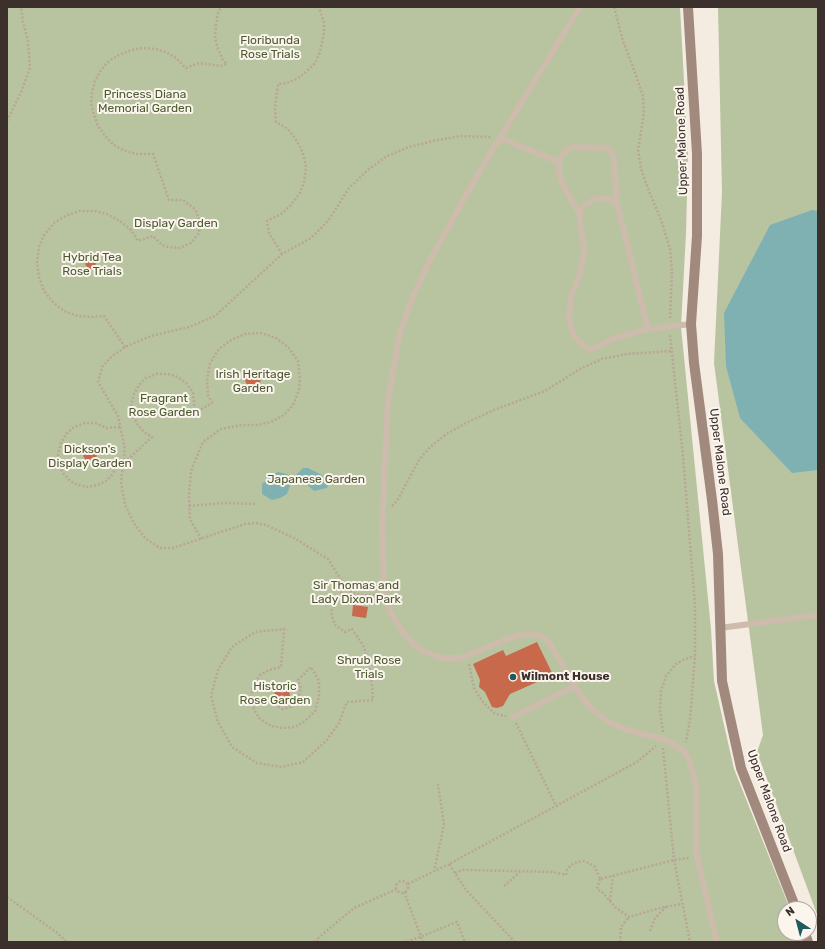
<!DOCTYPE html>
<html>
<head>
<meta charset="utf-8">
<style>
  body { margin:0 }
  #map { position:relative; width:825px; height:949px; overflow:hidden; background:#f4ebe1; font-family:Rubik,sans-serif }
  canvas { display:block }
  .frame { position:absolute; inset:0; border:8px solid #3b302b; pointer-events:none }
  .north { position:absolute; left:777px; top:901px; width:40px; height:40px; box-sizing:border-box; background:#fbf5ee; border:1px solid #aea6a0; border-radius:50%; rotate:324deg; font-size:11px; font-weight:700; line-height:16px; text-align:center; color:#3b302b }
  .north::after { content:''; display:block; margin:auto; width:14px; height:18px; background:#1f5a5e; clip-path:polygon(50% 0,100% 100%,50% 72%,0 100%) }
</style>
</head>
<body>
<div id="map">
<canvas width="825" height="949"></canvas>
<div class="frame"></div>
<div class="north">N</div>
</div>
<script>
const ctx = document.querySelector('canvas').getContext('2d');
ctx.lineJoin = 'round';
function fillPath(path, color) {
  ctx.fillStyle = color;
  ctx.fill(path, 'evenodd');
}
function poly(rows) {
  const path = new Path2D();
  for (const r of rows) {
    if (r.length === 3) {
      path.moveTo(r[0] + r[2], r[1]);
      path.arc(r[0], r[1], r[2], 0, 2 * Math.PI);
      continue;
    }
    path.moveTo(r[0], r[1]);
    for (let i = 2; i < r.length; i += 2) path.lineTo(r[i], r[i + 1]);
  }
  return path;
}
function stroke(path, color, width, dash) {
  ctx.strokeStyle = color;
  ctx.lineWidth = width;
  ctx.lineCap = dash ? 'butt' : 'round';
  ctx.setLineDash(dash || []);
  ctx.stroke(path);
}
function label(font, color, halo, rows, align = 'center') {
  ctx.font = font + ' Rubik,sans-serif';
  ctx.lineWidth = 4;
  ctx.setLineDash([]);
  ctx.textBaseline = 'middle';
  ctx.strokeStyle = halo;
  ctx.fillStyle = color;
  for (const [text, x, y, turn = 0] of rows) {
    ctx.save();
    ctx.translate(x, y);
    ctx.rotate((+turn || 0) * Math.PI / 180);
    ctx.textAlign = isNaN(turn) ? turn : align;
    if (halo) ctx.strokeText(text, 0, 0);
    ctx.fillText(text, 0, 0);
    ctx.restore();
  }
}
const green = poly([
  [7,7,680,7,688,155,686,233,681,327,711,629,714,681,734,769,790,909,785,909,785,933,800,933,803,942,7,942],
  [718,7,818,7,818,917,757,752,763,735,714,363,722,192]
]);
const water = poly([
  [812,210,818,211,818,470,792,473,740,418,726,366,724,313,770,225],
  [303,468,308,468,322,475,329,483,327,488,314,491,301,479,291,483,287,494,280,498,272,500,262,494,262,484,270,476,278,472,287,474,291,477,297,474]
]);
const building = poly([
  [90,258,94,259,96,263,95,267,89,270,85,264,86,261],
  [253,379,8],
  [90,454,7],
  [353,605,368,607,366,618,352,616],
  [537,642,553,675,510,694,503,706,497,708,492,707,485,692,479,687,480,680,473,664,503,650,506,656],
  [282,696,8]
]);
const path = poly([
  [614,7,623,41,633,67,643,96,644,113,638,150,641,169,649,191,661,220,670,249,672,271,670,318],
  [7,121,21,92,30,68,28,41,23,22,21,7],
  [282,254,269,233,267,221,281,214,291,205,300,193,304,182,306,167,303,153,297,141,288,129,276,122,275,109,278,84,287,83,297,79,306,72,315,63,320,52,324,33,324,23,319,7],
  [670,335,683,456,695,605,695,656,690,720,686,742],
  [125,347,104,316,92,317,78,316,64,311,53,302,44,291,39,277,37,263,39,247,44,235,54,223,67,215,80,211,94,211,107,214,120,221,131,230,138,241,153,236,162,245,168,247,180,248,191,243,199,233,200,225,197,213,195,209,183,200,169,200,153,154,136,154,123,150,114,145,105,136,98,126,94,115,91,104,92,93,95,81,101,70,109,61,119,55,131,50,143,48,156,49,166,52,176,58,186,68,199,63,221,66,227,64,223,60,218,49,215,38,216,25,218,13,221,7],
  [120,427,107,428,95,423,85,423,74,427,66,434,61,443,58,454,59,464,63,473,70,481,78,485,88,487,98,485,106,481,112,475,117,466,124,463,152,437,144,432,137,424,133,415,131,405,134,394,139,385,146,378,157,374,168,374,178,377,186,383,193,392,195,413,212,403,208,395,207,379,210,363,219,349,231,340,245,334,261,333,276,338,289,348,298,361,300,378,299,390,293,405,284,415,271,422,257,425,242,425,221,429,203,442,191,471,189,495,190,519,201,539],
  [189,506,224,503,255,504],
  [392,506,397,501,419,460,429,448,445,435,466,423,494,410,545,391,580,369,602,359,627,354,672,351],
  [375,595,359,595,351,592,345,586,328,559,294,538,266,525,256,523,245,524,173,548,160,548,146,539,135,525,125,505,121,482,125,449,118,416,98,382,102,367,111,357,125,347,151,336,189,327,215,316,282,254,311,238,328,221,349,188,369,169,387,156,409,147,433,141,460,136,491,137],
  [469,664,474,688,482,701,495,714,506,716],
  [282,697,282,686,275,689,271,697,274,704,282,709,291,707,299,696,301,688,298,680,311,667,319,681,319,697,315,711,305,721,295,727,282,728,271,726,260,719,254,710,251,697,253,686,260,675,269,670,281,667,284,629,255,632,232,647,218,670,211,696,218,722,232,747,257,763,281,767,303,762,326,741,339,723,347,702,373,700,372,684,368,659,363,645,352,629,345,632,335,625,331,612,345,586],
  [516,723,556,806],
  [663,732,660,711,661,691,666,676,676,664,685,659,695,656],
  [663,748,674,860,690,942],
  [434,872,444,824,438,784],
  [455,873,462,870,470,870,553,872,566,875,567,870,571,865,577,862,583,861,589,863,595,867,600,879,674,860,689,858],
  [600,879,597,889,603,893,615,907,629,917,660,908,682,904],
  [402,887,6],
  [408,884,449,864],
  [504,886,520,872],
  [404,892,423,942],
  [7,897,56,932,67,942],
  [610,901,613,876],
  [650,931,655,918,667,906],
  [314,942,317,939],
  [318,942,317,939,354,908,397,889],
  [407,942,457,922,465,942],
  [515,942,466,890,449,864,637,762,656,746],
  [620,942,621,927,629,917]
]);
const lane = poly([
  [580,7,482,167,430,260,414,294,400,332,388,400,382,527,384,594,390,611,400,628,412,643,424,652,442,658,461,658,505,640,519,635,538,635,547,639,581,696,592,709,607,721,624,729,663,739,673,744,684,751,689,759,696,785,696,837,697,857,717,942],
  [500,138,559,162],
  [579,213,585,205,595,199,608,199,617,203],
  [648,329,617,203,614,159,612,152,606,148,572,147,564,152,559,162,559,174,564,187,579,213,584,251,580,274,571,297,569,319,574,335,582,344,590,350,615,338,648,329,691,324],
  [720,628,818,615],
  [513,717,575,686]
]);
const secondary = poly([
  [688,7,697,154,697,236,691,324,694,363,712,500,718,554,722,681,741,768,796,909],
  [805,933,808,942]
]);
const markers = [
  [513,677,4,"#1f5a5e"]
];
const parkNames = [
  ["Floribunda",270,41],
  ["Rose Trials",270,55],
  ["Princess Diana",145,95],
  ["Memorial Garden",145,109],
  ["Display Garden",176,224],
  ["Hybrid Tea",92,258],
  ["Rose Trials",92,272],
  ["Irish Heritage",253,375],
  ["Garden",253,389],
  ["Fragrant",164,399],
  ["Rose Garden",164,413],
  ["Dickson's",90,450],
  ["Display Garden",90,464],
  ["Japanese Garden",316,480],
  ["Sir Thomas and",356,586],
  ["Lady Dixon Park",356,600],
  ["Shrub Rose",369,661],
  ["Trials",369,675],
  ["Historic",275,687],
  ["Rose Garden",275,701]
];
const streetNames = [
  ["Upper Malone Road",682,141,-92],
  ["Upper Malone Road",720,462,83],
  ["Upper Malone Road",769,801,70]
];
const poiNames = [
  ["Wilmont House",521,677]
];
fillPath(green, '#b8c4a0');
fillPath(water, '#7fb0b2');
fillPath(building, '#c8694b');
stroke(path, '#b9a596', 2.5, [2, 2]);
stroke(lane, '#cdbbac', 6);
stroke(secondary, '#a18a7d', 10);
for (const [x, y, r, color] of markers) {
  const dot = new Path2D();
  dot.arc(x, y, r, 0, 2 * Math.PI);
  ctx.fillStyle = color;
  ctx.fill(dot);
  stroke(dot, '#fbf5ee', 1.5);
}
label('12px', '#4a5a2e', '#fbf5ee', parkNames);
label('12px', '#3b302b', '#fbf5ee', streetNames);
label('bold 12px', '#3b302b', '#fbf5ee', poiNames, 'left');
</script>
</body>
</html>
